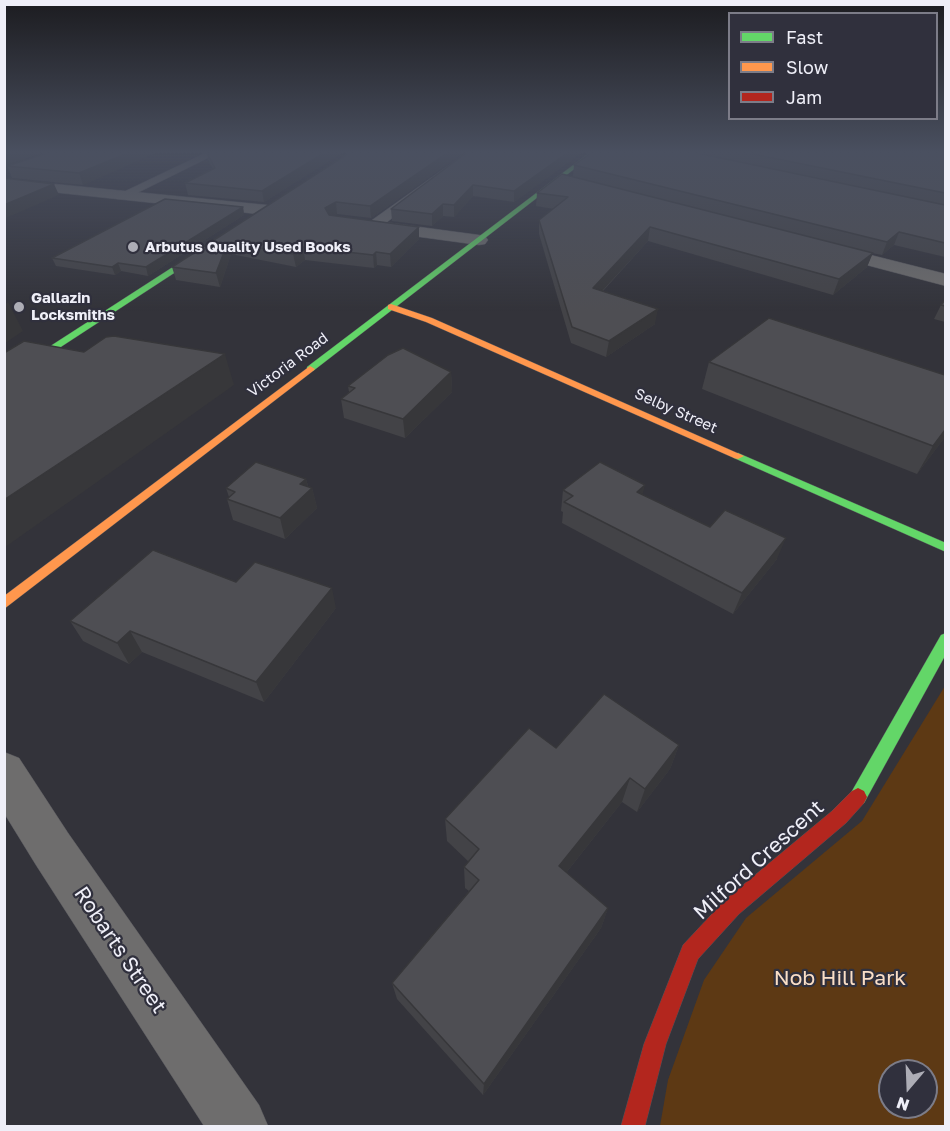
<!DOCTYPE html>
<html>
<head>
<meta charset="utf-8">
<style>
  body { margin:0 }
  #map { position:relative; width:950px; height:1131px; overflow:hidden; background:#33333a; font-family:"Golos Text",sans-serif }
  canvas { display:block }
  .frame { position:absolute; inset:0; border:6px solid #efeff8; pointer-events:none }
  .legend { position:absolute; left:728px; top:12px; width:210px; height:108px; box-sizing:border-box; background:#30303d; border:2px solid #7c7c88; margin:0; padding:8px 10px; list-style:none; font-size:18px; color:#efeff8 }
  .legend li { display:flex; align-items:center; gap:12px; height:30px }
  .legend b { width:30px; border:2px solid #7c7c88 }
  .north { position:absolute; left:878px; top:1059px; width:60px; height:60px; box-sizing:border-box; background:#30303d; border:2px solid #7c7c88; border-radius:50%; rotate:199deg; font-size:16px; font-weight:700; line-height:24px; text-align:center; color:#efeff8 }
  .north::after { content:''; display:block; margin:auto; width:21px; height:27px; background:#adadb6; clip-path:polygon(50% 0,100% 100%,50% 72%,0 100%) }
</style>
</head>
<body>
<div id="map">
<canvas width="950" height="1131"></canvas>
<div class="frame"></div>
<ul class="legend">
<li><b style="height:8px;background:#63d668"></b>Fast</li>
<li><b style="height:8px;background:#ff974d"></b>Slow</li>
<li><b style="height:8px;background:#b3261e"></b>Jam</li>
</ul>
<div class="north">N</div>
</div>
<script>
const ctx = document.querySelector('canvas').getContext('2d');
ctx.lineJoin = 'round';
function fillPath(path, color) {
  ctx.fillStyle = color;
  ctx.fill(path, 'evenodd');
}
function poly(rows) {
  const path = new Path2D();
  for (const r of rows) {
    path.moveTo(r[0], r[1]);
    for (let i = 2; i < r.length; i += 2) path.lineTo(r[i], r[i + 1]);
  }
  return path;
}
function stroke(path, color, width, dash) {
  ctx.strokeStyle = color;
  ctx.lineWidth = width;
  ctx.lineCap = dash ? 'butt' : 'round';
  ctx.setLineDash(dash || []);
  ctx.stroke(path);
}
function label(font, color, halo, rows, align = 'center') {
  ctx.font = font + ' "Golos Text",sans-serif';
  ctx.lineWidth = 4.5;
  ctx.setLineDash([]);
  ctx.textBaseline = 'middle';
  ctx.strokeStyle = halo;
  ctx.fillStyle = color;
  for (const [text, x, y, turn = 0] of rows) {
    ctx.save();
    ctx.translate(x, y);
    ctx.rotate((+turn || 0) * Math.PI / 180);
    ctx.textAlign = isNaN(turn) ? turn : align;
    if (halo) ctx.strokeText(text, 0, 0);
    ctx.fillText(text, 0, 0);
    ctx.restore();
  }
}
const green = poly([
  [945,686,945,1126,660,1126,668,1080,704,980,746,918,862,821],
  [890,1071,926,1071,926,1107,890,1107]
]);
const lane = poly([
  [205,153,218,153,125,199,117,199,115,196,205,153],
  [466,153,477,153,378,229,368,229,367,226,368,223,466,153]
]);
const street = poly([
  [4,179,267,205,275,210,267,215,4,187,4,179],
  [375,221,479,235,485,236,488,240,485,244,479,245,369,230,367,226,369,222,375,221],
  [827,244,946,274,946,286,821,253,818,249,821,245,827,244],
  [4,752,19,758,68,833,259,1105,268,1126,204,1126,36,865,4,813,4,752]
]);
const fast = poly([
  [589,153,595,153,313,371,307,371,307,367,589,153],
  [207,245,214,247,4,384,4,376,207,245],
  [738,453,946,543,946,552,734,458,732,456,738,453],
  [946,633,946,654,864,803,858,806,852,803,849,797,852,791,941,635,946,633]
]);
const slow = poly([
  [391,304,432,318,744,456,738,459,734,458,426,322,388,309,388,305,391,304],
  [310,366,315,369,313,371,4,609,4,596,310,366]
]);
const jam = poly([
  [858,788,864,791,867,797,864,803,846,823,739,914,698,959,666,1044,645,1126,621,1126,644,1044,683,945,725,900,832,811,852,791,858,788]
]);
const wall = poly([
  [47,153,155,153,83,185,12,178,7,166],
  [207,153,342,153,264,202,188,195,185,183,213,169,208,160],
  [349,153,463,153,371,218,337,214,334,216,419,239,391,267,377,265,374,268,305,260,296,267,231,254,220,287,176,280,172,267],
  [581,153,514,202,473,196,454,217,443,216,432,226,392,221,391,209],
  [591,153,945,153,945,257,894,245,882,255,872,253,867,267,833,295,648,241,603,291,655,324,606,357,571,343,539,234,539,220,554,209,536,206,537,193,573,176,574,165],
  [243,207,244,215,148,276,121,271,115,275,56,266,52,258],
  [945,300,945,322,934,319,941,305],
  [709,362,945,437,917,474,702,389],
  [451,372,452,392,405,438,344,418,341,399,349,392,348,386],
  [306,479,308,486,312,488,317,508,285,539,233,520,227,499,229,497,226,488],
  [563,490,643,495,777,559,733,614,562,523,563,512,561,511],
  [236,582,336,608,264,702,142,652,129,664,83,641,70,621],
  [679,745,670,769,637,812,622,802,566,873,608,908,601,928,483,1095,397,999,392,983,469,891,465,888,464,867,469,862,447,841,445,819]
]);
const shadedWall = poly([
  [9,153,43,153,4,166,4,154],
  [128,153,155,153,83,185,79,173],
  [324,153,342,153,264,202,262,191],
  [447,153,463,153,371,218,370,206],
  [567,153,581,153,514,202,514,191],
  [54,184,59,195,6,218,4,214,4,205],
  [473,185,473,196,454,217,454,205],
  [336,202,337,214,327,220,325,208],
  [443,204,443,216,432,226,432,214],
  [243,207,244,215,148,276,146,267],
  [419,227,419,239,391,267,390,254],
  [650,227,648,241,591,303,593,288],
  [899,232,894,245,882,255,887,242],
  [228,242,231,254,220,287,216,273],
  [303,247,305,260,296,267,293,254],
  [376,252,377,265,374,268,373,255],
  [873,253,867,267,833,295,839,279],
  [118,263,121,271,115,275,112,267],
  [8,302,23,331,4,344,4,305],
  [658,309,655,324,606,357,609,341],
  [225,354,234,385,4,548,4,500],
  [451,372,452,392,405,438,403,419],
  [945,430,945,437,917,474,933,446],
  [306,479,309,491,312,488,317,508,285,539,280,518,300,484],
  [645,485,640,505,637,492],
  [786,538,777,559,733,614,742,593],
  [332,588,336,608,264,702,256,682],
  [130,631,142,652,129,664,117,643],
  [679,745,670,769,637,812,645,789],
  [630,778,622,802,554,888,559,866],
  [608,908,601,928,483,1095,484,1084]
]);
const building = poly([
  [47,153,128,153,79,173,7,166,47,153],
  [207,153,324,153,262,191,185,183,215,168,207,153],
  [349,153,447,153,370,206,336,202,325,208,329,215,419,227,390,254,376,252,373,255,303,247,293,254,228,242,216,273,172,267,349,153],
  [466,153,567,153,514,191,473,185,454,205,443,204,432,214,391,209,466,153],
  [591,153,697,153,945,205,945,243,899,232,887,242,574,165,591,153],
  [748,153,945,153,945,193,748,153],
  [562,174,873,253,839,279,650,227,593,288,658,309,609,341,572,327,539,220,568,197,537,193,562,174],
  [4,178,54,184,4,205,4,178],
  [165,199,243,207,146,267,118,263,112,267,52,258,165,199],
  [945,300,945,306,941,305,945,300],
  [769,318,945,375,945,430,933,446,709,362,769,318],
  [114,336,225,354,4,500,4,353,24,341,84,352,106,337,114,336],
  [403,348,451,372,403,419,341,399,355,388,348,386,388,355,403,348],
  [256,462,306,479,300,484,312,488,280,518,227,499,235,492,226,488,256,462],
  [600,462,645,485,637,492,710,527,725,510,786,538,742,593,564,502,573,496,563,490,600,462],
  [153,550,236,582,255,562,332,588,256,682,130,631,117,643,70,621,153,550],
  [604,694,679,745,645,789,630,778,559,866,608,908,484,1084,392,983,479,880,464,867,479,849,445,819,529,728,556,748,604,694]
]);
const markers = [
  [133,247,6,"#adadb6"],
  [19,307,6,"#adadb6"]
];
const farPoinames = [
  ["Arbutus Quality Used Books",145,247],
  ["Gallazin",31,298],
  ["Locksmiths",31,315]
];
const farStreetnames = [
  ["Victoria Road",288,365,-37],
  ["Selby Street",676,411,24]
];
const nearStreetnames = [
  ["Milford Crescent",759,860,-42],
  ["Robarts Street",120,950,56]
];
const nearParknames = [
  ["Nob Hill Park",840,978]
];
fillPath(green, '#5d3914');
stroke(lane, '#525258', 1);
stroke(street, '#525258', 1);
stroke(fast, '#525258', 1);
stroke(slow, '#525258', 1);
stroke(jam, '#525258', 1);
fillPath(lane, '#6e6d6d');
fillPath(street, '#6e6d6d');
fillPath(fast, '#63d668');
fillPath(slow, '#ff974d');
fillPath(jam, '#b3261e');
fillPath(wall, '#434347');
fillPath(shadedWall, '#37373a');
fillPath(building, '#4e4e53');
stroke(building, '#37373a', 1.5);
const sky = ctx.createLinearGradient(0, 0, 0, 311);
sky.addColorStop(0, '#1c1c20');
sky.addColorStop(0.49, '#4a5060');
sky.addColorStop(1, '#4a506000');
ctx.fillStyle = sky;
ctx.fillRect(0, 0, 950, 311);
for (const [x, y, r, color] of markers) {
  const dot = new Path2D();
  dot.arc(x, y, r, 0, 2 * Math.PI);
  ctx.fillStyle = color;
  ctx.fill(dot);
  stroke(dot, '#30303d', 2);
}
label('bold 15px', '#efeff8', '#30303d', farPoinames, 'left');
label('15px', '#efeff8', '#30303d', farStreetnames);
label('21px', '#efeff8', '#30303d', nearStreetnames);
label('21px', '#fadec6', '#30303d', nearParknames);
</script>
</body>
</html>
